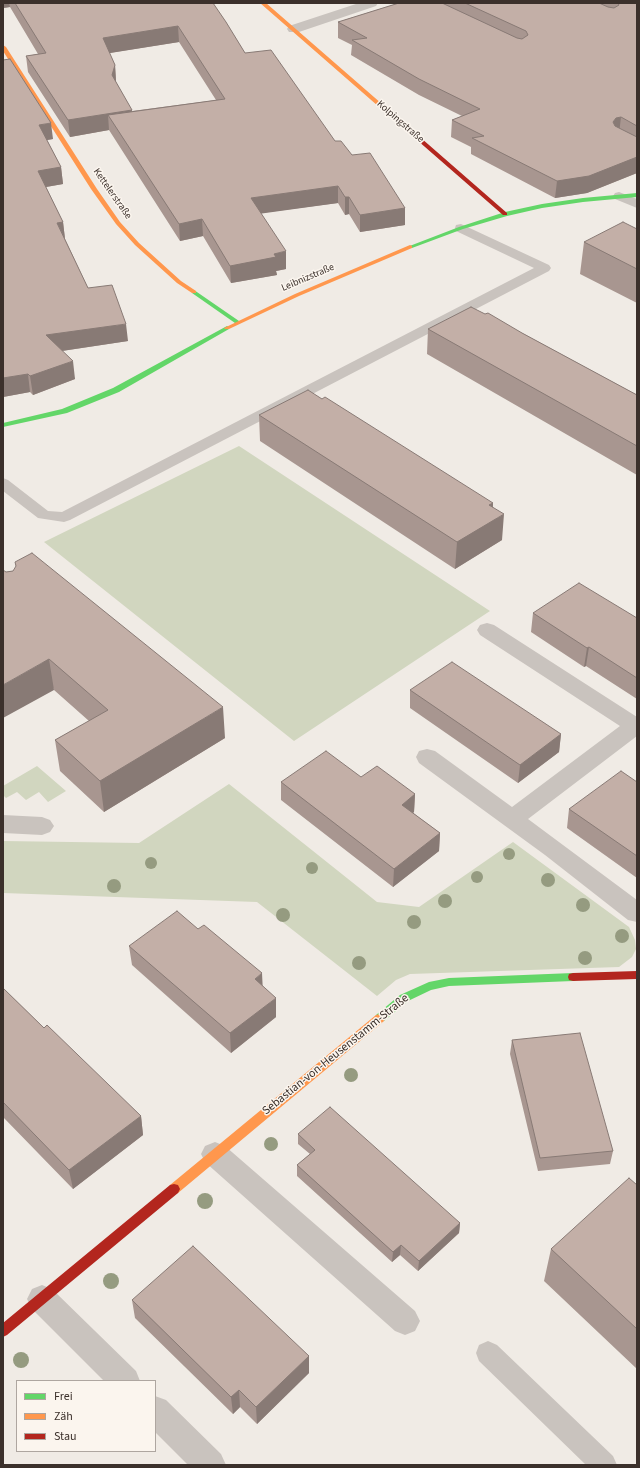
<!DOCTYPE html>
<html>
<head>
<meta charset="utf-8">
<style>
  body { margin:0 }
  #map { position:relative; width:640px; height:1468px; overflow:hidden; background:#f0ebe5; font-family:"Source Sans 3",sans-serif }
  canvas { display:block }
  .frame { position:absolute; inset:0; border:4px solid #3b302b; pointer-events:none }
  .legend { position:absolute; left:16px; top:1380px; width:140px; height:72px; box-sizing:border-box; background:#fbf5ee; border:1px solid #aea6a0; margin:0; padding:5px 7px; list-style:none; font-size:12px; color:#3b302b }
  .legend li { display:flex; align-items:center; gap:8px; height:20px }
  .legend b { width:20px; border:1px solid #aea6a0 }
</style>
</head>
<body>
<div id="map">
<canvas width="640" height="1468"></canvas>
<div class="frame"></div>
<ul class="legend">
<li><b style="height:5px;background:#63d668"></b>Frei</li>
<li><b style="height:5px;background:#ff974d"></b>Zäh</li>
<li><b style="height:5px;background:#b3261e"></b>Stau</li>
</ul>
</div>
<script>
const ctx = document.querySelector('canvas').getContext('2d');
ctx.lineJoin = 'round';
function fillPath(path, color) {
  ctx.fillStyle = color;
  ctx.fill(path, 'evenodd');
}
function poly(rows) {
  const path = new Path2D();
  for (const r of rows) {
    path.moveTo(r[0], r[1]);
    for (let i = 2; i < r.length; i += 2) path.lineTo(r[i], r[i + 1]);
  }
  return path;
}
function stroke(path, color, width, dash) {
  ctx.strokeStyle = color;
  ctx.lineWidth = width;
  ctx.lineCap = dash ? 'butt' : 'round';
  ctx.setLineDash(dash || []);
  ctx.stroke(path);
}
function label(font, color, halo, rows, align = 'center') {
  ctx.font = font + ' "Source Sans 3",sans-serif';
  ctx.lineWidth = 3;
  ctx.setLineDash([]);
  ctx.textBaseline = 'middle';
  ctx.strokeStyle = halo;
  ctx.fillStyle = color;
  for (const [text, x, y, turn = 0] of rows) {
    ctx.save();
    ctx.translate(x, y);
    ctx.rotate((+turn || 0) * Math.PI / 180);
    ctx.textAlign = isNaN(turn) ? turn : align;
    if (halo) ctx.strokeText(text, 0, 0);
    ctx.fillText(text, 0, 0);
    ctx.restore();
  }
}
const green = poly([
  [239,446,490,611,294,741,44,542],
  [37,766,66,791,48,802,39,792,26,800,17,792,6,798,3,795,3,786],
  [229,784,377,902,419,907,513,842,629,927,635,940,636,949,632,957,619,967,410,974,396,980,377,996,257,902,3,893,3,841,139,843]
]);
const lane = poly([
  [619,192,637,199,637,208,615,199,613,196,615,193,619,192],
  [461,224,549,265,551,268,549,271,70,520,64,522,38,518,3,491,3,478,8,480,48,511,62,512,534,268,456,231,455,228,456,225,461,224],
  [488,1341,497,1345,613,1456,617,1465,586,1465,479,1361,476,1353,479,1345,488,1341]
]);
const street = poly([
  [359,3,378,3,376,6,299,32,289,32,287,29,289,26,359,3],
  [487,623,494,625,637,717,637,736,528,819,637,900,637,922,628,920,545,855,419,763,416,757,419,751,427,749,435,751,512,807,620,726,480,635,477,630,480,625,487,623],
  [3,815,42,817,50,820,54,826,50,832,42,835,3,833,3,815],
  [215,1142,225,1146,415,1311,420,1321,415,1331,405,1335,395,1331,205,1162,201,1154,205,1146,215,1142],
  [42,1285,52,1289,136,1371,140,1381,104,1381,32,1309,27,1299,32,1289,42,1285],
  [155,1396,166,1400,221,1454,226,1465,188,1465,155,1432,155,1396]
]);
const fast = poly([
  [637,193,637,197,583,202,542,208,507,216,463,229,412,248,407,247,459,227,505,212,542,204,583,198,637,193],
  [194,290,239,321,239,323,235,323,192,293,192,291,194,290],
  [227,326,229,327,229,329,119,392,67,413,3,427,3,423,62,409,113,388,227,326],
  [573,973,577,974,578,977,577,980,573,981,449,986,431,990,408,1001,384,1021,380,1022,376,1021,375,1018,376,1015,400,995,429,982,449,978,573,973]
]);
const slow = poly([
  [260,3,266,3,382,104,382,106,378,106,260,3],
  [3,45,6,47,97,189,120,222,139,243,181,281,196,291,196,293,192,293,177,283,135,245,116,224,91,189,3,51,3,45],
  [410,245,412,246,412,248,299,296,229,329,225,329,224,328,295,294,410,245],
  [380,1014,384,1015,385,1018,384,1021,178,1193,174,1194,170,1193,168,1189,170,1185,376,1015,380,1014]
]);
const jam = poly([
  [378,104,382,104,507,213,507,215,503,215,378,106,378,104],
  [637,971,637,979,573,981,569,980,568,977,569,974,573,973,637,971],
  [174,1184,178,1185,180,1189,178,1193,7,1335,3,1337,3,1323,170,1185,174,1184]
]);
const trees = [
  [509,854,6],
  [151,863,6],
  [312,868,6],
  [477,877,6],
  [548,880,7],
  [114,886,7],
  [445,901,7],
  [583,905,7],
  [283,915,7],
  [414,922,7],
  [622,936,7],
  [585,958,7],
  [359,963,7],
  [351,1075,7],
  [271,1144,7],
  [205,1201,8],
  [111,1281,8],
  [21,1360,8]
];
const wall = poly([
  [3,3,213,3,245,53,335,141,352,155,405,208,405,225,360,232,349,214,345,215,338,203,261,213,286,269,276,271,277,275,231,283,203,236,180,241,109,130,70,137,28,72,26,56,38,54,10,7,3,8],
  [179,42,216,100,132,111,116,82,115,65,109,53],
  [399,3,637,3,637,173,587,193,555,198,471,154,471,147,451,137,452,120,462,116,419,95,351,55,352,45,338,38,338,22],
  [3,60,53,139,47,140,61,167,63,184,46,187,63,222,65,239,88,288,128,341,62,351,75,379,33,395,30,392,3,397],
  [637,229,637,303,580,274,584,242],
  [485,314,522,333,637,395,637,475,427,354,428,329],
  [259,415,493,503,493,507,502,540,455,569,260,441],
  [15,562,225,738,104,812,60,771,55,740,89,721,54,690,6,572,13,571,16,567],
  [533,613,637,618,637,699,586,666,584,667,531,632],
  [410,690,561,734,559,752,518,783,410,708],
  [361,777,415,794,414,812,413,813,440,833,439,851,393,887,281,800,281,782],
  [637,782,637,878,567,828,569,809],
  [198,929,263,986,276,1017,231,1053,132,965,129,946],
  [3,988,44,1028,141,1116,143,1135,73,1189,3,1117],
  [512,1040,613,1151,610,1164,538,1171,510,1054],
  [298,1134,460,1223,459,1233,418,1271,400,1255,392,1262,297,1176,297,1165,310,1154,298,1144],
  [637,1185,637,1369,544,1281,551,1249],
  [132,1300,309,1356,309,1373,257,1424,240,1407,233,1414,135,1318]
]);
const shadedWall = poly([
  [3,3,9,3,10,7,3,8],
  [178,26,179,42,104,54,103,38],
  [115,65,116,81,113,91,112,75],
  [132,110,133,127,108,115,109,130,70,137,68,120],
  [621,117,619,134,613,122,616,118],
  [51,123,53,139,41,141,39,125],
  [637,157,637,173,587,193,555,198,557,181],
  [61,167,63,184,40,188,38,171],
  [338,186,338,203,251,215,251,198],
  [345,197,349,197,349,214,345,215],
  [405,208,405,225,360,232,360,215],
  [202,219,203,236,180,241,179,224],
  [63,222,65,239,57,223],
  [286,251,286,269,276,271,277,275,231,283,230,266,274,254],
  [126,324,128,341,48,353,46,335],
  [73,361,75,379,33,395,30,376],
  [28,374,30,392,3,397,3,378],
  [493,503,492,521,504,514,502,540,455,569,457,542,489,505],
  [589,647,586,666,584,667,587,648],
  [49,659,54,690,3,718,3,685],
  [223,707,225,738,104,812,100,781],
  [561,734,559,752,518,783,520,765],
  [415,794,414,812,401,823,402,805],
  [440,833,439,851,393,887,394,869],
  [262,973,263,993,255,979],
  [276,998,276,1017,231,1053,230,1033],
  [141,1116,143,1135,73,1189,69,1170],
  [460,1223,459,1233,418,1271,419,1261],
  [401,1245,400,1255,392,1262,393,1252],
  [309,1356,309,1373,257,1424,256,1407],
  [239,1390,240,1407,233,1414,231,1397]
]);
const building = poly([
  [15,3,213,3,226,22,245,53,271,50,335,141,341,141,352,155,370,153,405,208,360,215,349,197,345,197,338,186,251,198,286,251,274,254,276,257,230,266,202,219,179,224,108,115,225,99,178,26,103,38,115,65,112,75,132,110,68,120,26,56,46,53,15,3],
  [399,3,442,3,517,38,522,39,528,35,526,31,465,3,599,3,608,7,614,8,619,5,618,3,637,3,637,126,621,117,616,118,613,122,615,126,637,137,637,157,589,176,557,181,472,138,484,136,452,120,480,109,419,79,352,40,367,38,338,22,399,3],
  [10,59,51,123,39,125,61,167,38,171,63,222,57,223,88,288,112,285,126,324,46,335,73,361,30,376,28,374,3,378,3,60,10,59],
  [623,222,637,229,637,269,584,242,623,222],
  [471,307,485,314,488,313,522,333,637,395,637,446,428,329,471,307],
  [308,390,322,399,325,397,493,503,489,505,504,514,457,542,259,415,308,390],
  [32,553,223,707,100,781,55,740,108,710,49,659,3,685,3,570,6,572,13,571,16,566,15,562,32,553],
  [579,583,637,618,637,678,589,647,587,648,533,613,579,583],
  [452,662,561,734,520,765,410,690,452,662],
  [326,751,361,777,377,766,415,794,402,805,440,833,394,869,281,782,326,751],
  [621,771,637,782,637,856,569,809,621,771],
  [177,911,198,929,204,925,262,973,255,979,276,998,230,1033,129,946,177,911],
  [3,988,44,1028,47,1025,141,1116,69,1170,3,1102,3,988],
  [580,1033,613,1151,540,1158,512,1040,580,1033],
  [330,1107,460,1223,419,1261,401,1245,393,1252,297,1165,315,1150,298,1134,330,1107],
  [629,1178,637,1185,637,1329,551,1249,629,1178],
  [193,1246,309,1356,256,1407,239,1390,231,1397,132,1300,193,1246]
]);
const farStreetnames = [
  ["Kolpingstraße",400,122,41],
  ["Kettelerstraße",112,194,55],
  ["Leibnizstraße",308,278,-23]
];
const streetNames = [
  ["Sebastian-von-Heusenstamm-Straße",336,1055,-39]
];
fillPath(green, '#d1d6bf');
fillPath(lane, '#c9c3be');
fillPath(street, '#c9c3be');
fillPath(fast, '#63d668');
fillPath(slow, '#ff974d');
fillPath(jam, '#b3261e');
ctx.fillStyle = '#959b80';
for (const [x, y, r] of trees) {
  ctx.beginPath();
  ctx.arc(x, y, r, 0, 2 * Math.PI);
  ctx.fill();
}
fillPath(wall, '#a89690');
fillPath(shadedWall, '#887a75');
fillPath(building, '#c3afa7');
stroke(building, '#887a75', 1);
label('10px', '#3b302b', '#fbf5ee', farStreetnames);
label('12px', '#3b302b', '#fbf5ee', streetNames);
</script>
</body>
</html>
